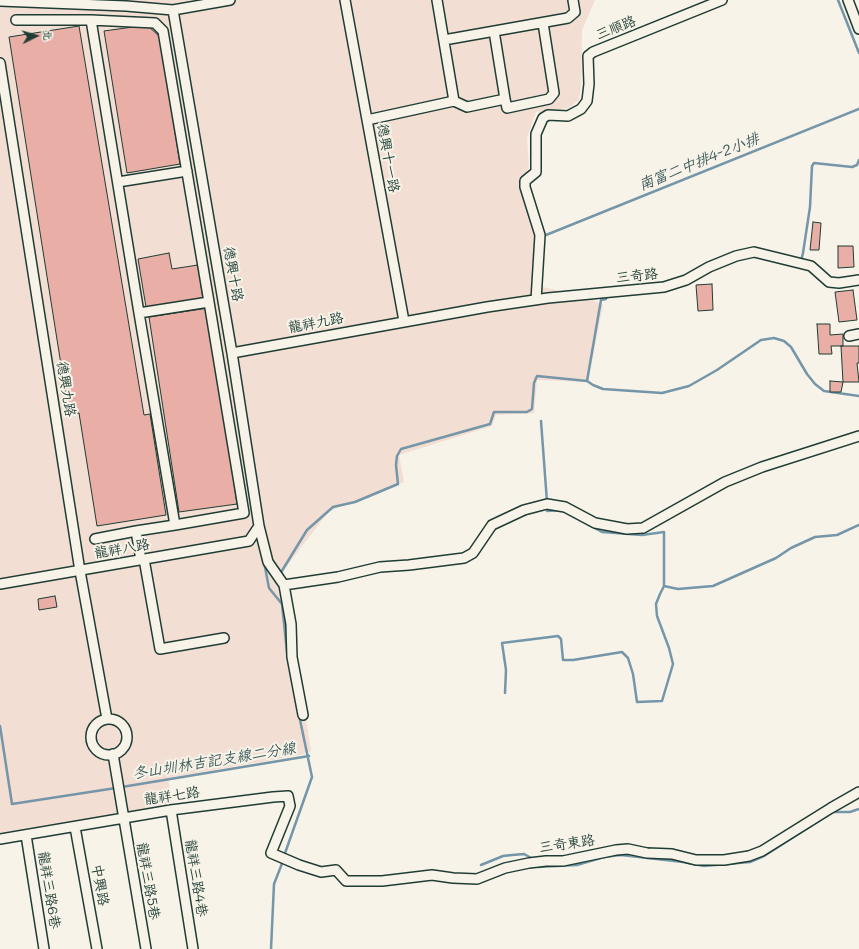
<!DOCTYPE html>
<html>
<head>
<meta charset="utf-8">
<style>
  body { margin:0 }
  #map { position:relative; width:859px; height:949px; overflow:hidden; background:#f7f3e8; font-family:Mali,"LXGW WenKai TC",sans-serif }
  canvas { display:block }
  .north { position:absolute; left:16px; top:16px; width:40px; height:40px; -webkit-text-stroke:3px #f7f3e8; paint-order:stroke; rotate:85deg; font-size:11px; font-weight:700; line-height:16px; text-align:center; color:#1f3d34 }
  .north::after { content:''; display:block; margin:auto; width:14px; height:18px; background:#1f3d34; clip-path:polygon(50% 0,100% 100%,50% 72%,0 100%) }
</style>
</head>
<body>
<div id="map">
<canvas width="859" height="949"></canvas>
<div class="north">北</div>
</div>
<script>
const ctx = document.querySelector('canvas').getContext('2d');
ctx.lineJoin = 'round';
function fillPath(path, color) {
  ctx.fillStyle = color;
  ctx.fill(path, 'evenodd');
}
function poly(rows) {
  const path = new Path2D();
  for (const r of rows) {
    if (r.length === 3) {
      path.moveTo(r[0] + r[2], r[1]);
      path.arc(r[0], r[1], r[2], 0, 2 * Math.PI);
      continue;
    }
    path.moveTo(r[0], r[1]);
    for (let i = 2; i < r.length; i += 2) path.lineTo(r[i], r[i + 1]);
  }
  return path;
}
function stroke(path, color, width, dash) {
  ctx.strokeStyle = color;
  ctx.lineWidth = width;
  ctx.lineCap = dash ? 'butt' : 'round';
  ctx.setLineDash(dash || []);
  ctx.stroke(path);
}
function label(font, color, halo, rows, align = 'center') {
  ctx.font = font + ' Mali,"LXGW WenKai TC",sans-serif';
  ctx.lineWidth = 4;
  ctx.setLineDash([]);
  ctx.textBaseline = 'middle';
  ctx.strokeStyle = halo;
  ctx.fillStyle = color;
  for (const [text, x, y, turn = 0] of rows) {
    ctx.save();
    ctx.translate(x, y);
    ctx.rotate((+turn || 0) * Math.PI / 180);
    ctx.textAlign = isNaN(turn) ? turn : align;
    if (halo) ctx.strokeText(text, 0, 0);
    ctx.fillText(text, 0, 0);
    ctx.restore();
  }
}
const built = poly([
  [0,0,595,0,582,30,581,85,579,100,569,108,536,112,527,138,529,166,521,187,537,234,543,287,589,298,603,305,588,382,537,380,534,413,496,415,492,426,399,455,404,482,329,511,283,571,311,751,301,755,168,778,172,805,0,833]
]);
const stream = poly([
  [838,0,859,53],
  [546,235,859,109],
  [800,261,801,261,803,253,810,207,812,166,814,163,852,167,857,165,859,160],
  [587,381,601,300,606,299,607,294],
  [541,421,547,502],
  [547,511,561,510],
  [591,526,602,532,642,535,664,532,664,586],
  [264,562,269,588,282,604,287,652],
  [280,574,307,530,333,507,355,502,398,484,396,465,397,456,401,449,490,424,494,412,527,412,532,409,534,383,537,376,587,381,593,385,603,389,662,393,689,386,717,370,761,340,774,338,784,341,791,347,807,374,815,384,824,391,859,396],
  [505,693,506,670,502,643,558,636,561,639,563,660,573,660,622,652,628,658,633,674,637,702,662,701,673,664,669,648,657,616,656,604,660,594,664,586,678,589,713,586,776,558,791,548,815,537,837,535,859,525],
  [0,726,12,804,116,788],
  [122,787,309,756],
  [284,856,312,777,299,715],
  [481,865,503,856,512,855,524,854,533,859],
  [538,867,577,865,604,857,621,855,683,862,704,866,750,862,764,856,833,812,850,812,859,809],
  [271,949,274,884,283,861]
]);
const building = poly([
  [147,25,160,37,180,164,127,173,104,31,147,25],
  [79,26,144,415,150,414,166,515,97,526,79,413,69,415,9,37,79,26],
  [813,222,821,223,819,250,810,250,813,222],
  [838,246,853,246,854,267,838,268,838,246],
  [169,253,172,269,198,265,203,299,146,307,138,259,169,253],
  [712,284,713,310,698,311,696,285,712,284],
  [853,290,857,320,839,322,835,292,853,290],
  [208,308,237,504,179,512,149,317,208,308],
  [817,324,830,324,830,335,843,334,843,346,831,346,832,354,819,354,817,324],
  [841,346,859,346,859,363,857,363,859,382,843,382,841,346],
  [830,381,843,382,841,392,830,392,830,381],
  [55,596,57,607,39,610,38,599,55,596]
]);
const minor = poly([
  [345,0,404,321],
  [848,0,859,29],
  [0,1,126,6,173,10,230,0],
  [16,20,91,20,139,313,175,525,136,531],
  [91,20,155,23,163,31,209,302],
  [494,31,505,99],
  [444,40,568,18,575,12,573,0],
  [0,63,80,571,107,719],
  [454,101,467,107,505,99,507,108,549,99,554,93,543,23],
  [367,120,454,101,437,0],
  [118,182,187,171],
  [536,300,540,235,525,187,525,181,536,172,536,134,543,118,548,115,568,116,581,109,587,101,589,84,588,56,593,52,722,0],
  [139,313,209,302,244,513,175,525],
  [849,336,859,334],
  [232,353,487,307,548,298,664,287,686,280,709,267,736,256,754,252,811,266,829,282,839,283,859,280],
  [259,526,268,562,284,585,291,624,292,657,303,715],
  [95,539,136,531,141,560],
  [144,559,160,649,224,638],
  [0,584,249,541,259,526,232,353,173,10],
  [284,585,338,577,380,567,409,565,464,558,473,553,492,525,524,510,547,504,565,507,595,523,627,529,643,528,725,482,762,467,859,436],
  [109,737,18],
  [113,754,146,949],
  [171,810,193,949],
  [75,827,97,949],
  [26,835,44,949],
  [0,839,171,810,273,797,288,796,290,806,271,853,299,865,321,872,336,870,346,881,382,881,432,875,453,878,477,879,505,868,529,863,546,861,563,861,616,850,628,849,647,853,672,854,696,860,724,860,749,856,762,851,831,808,859,792]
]);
const streetNames = [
  ["三順路",616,28,-22],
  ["德興十一路",388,158,80],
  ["德興十路",233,274,80],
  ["三奇路",637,276,-6],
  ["龍祥九路",316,323,-11],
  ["德興九路",66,389,81],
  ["龍祥八路",122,549,-10],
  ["龍祥七路",172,796,-8],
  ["三奇東路",567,844,-8],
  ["龍祥三路4巷",196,878,81],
  ["龍祥三路5巷",148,881,80],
  ["中興路",100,885,80],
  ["龍祥三路6巷",49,890,81]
];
const waterNames = [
  ["南富二中排4-2小排",699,162,-22],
  ["冬山圳林吉記支線二分線",214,761,-9]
];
fillPath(built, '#f3ded4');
stroke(stream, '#7496a8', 2.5);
fillPath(building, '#e9aea5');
stroke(building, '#1f3d34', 1);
stroke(minor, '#1f3d34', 12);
stroke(minor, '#f7f3e8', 9);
label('14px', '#1f3d34', '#f7f3e8', streetNames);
label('italic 15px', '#3b5b5b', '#f7f3e8', waterNames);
</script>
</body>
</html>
